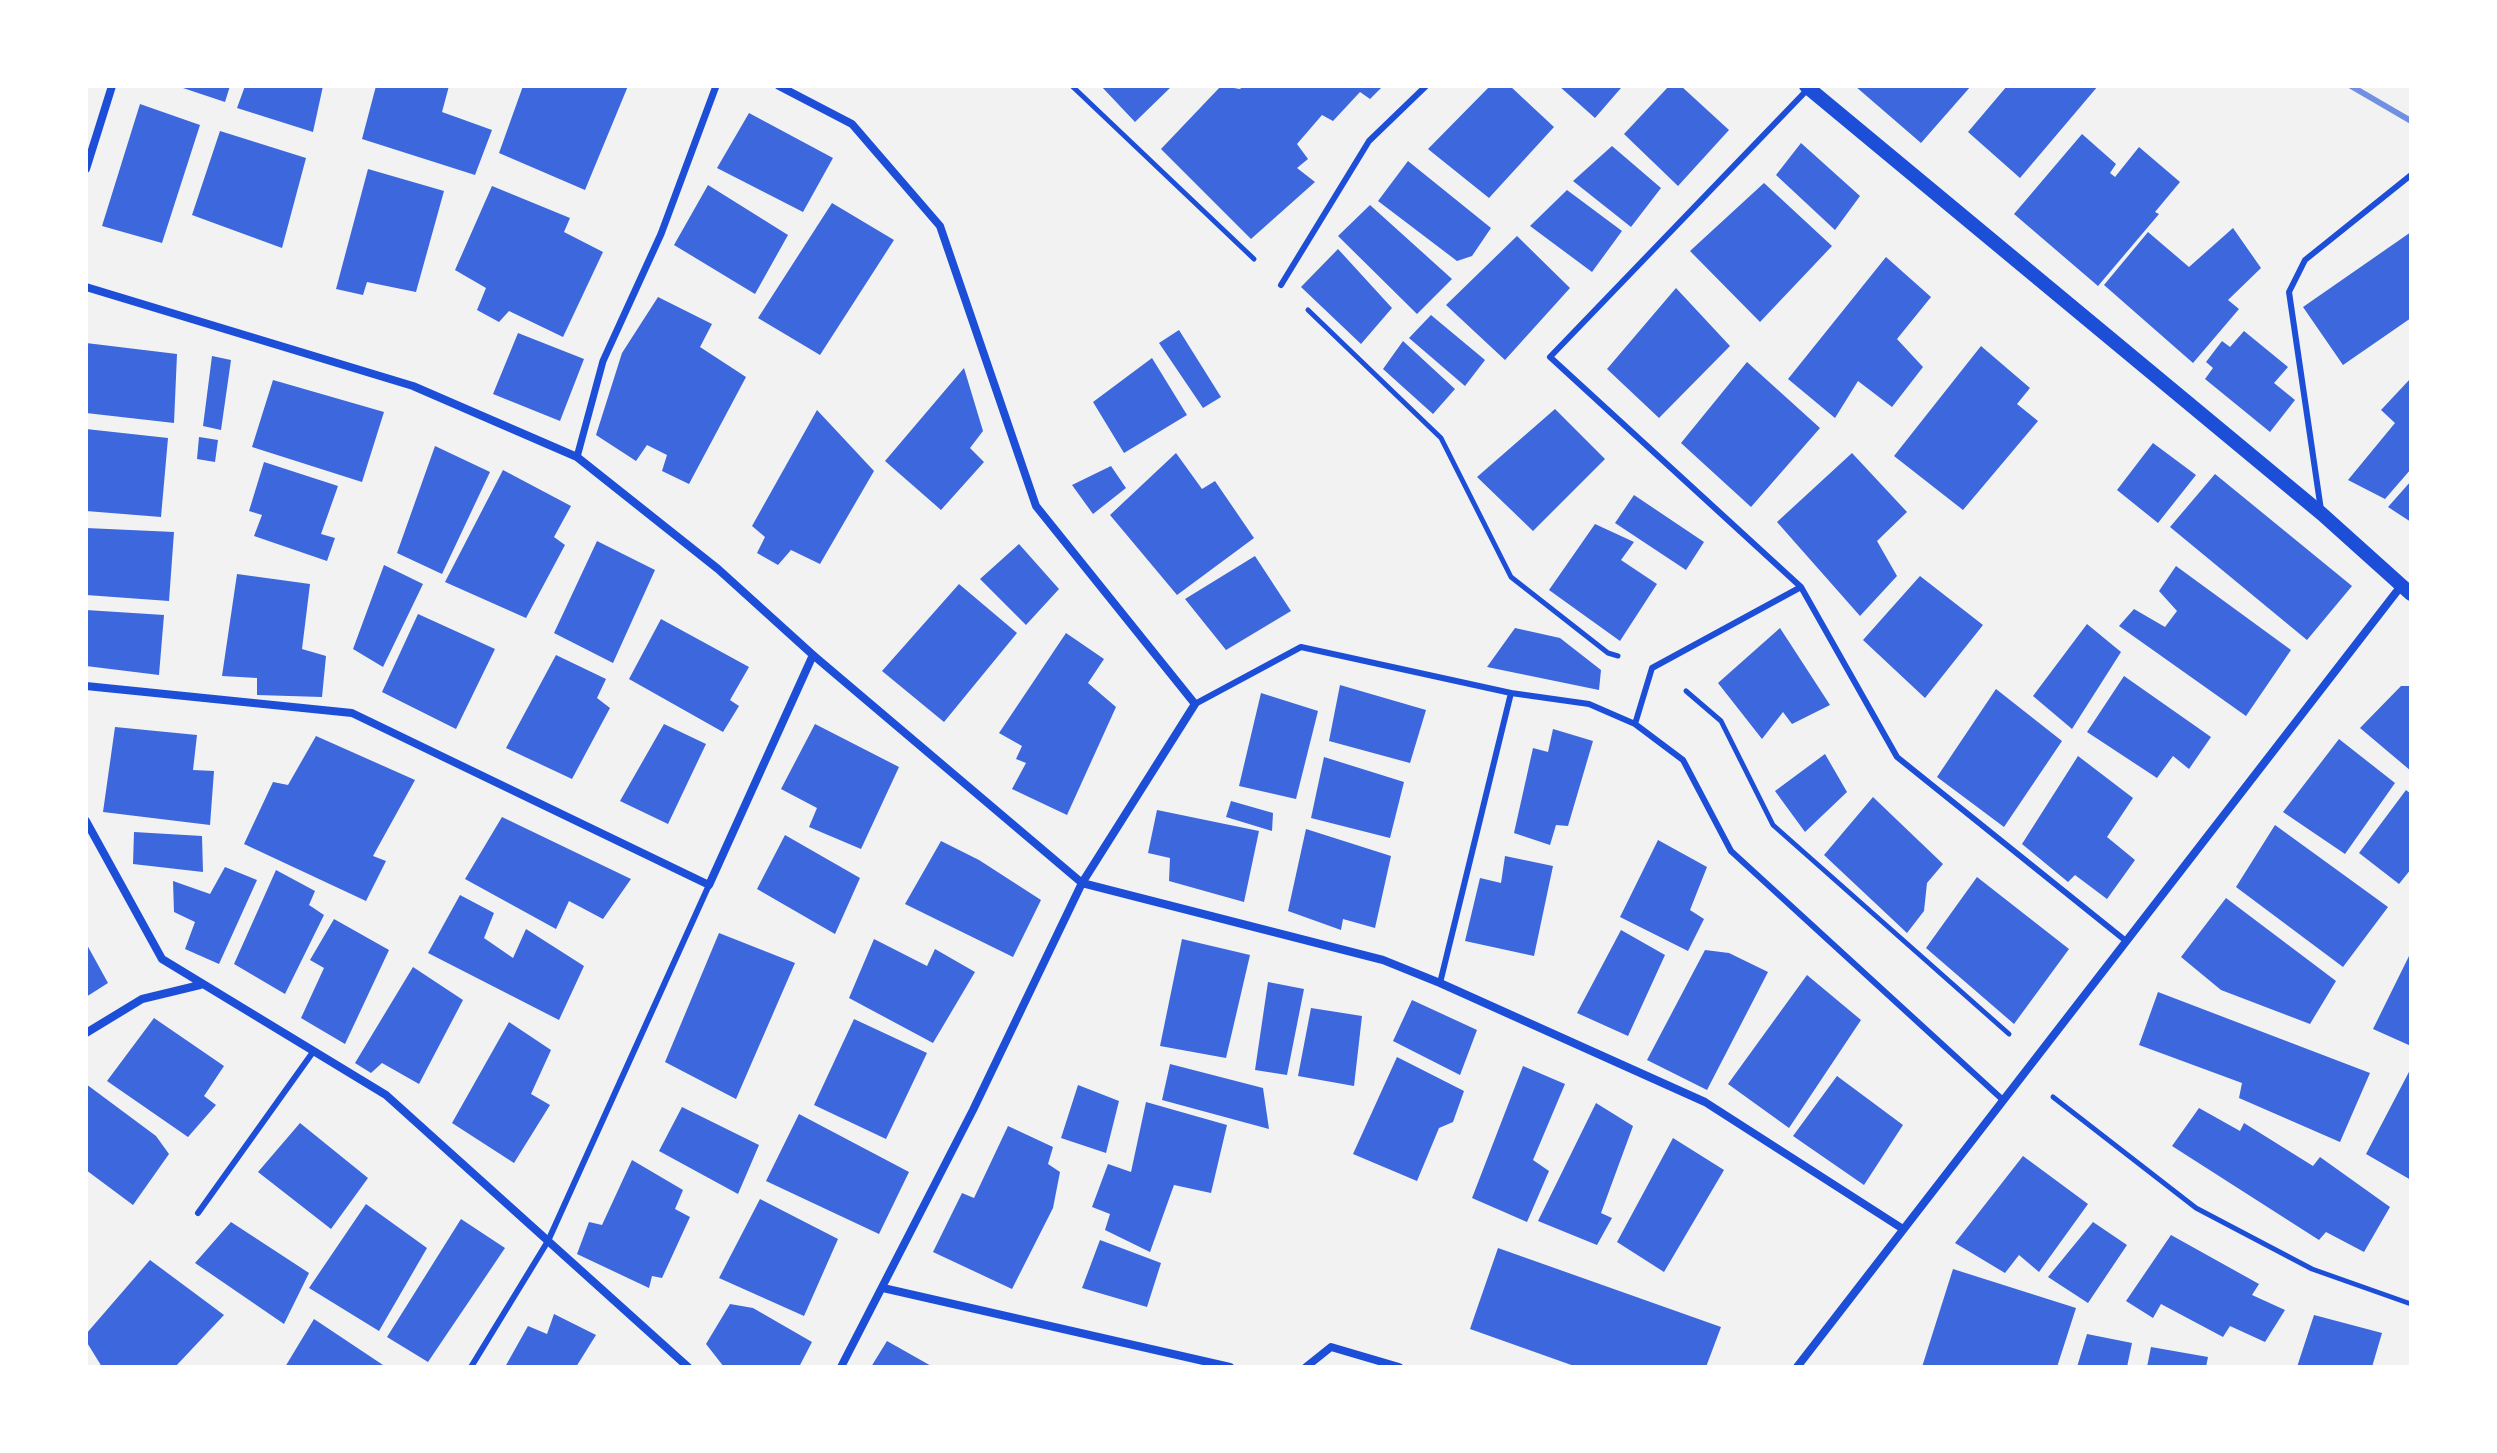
<!DOCTYPE html>
<html>
<head>
<meta charset="utf-8">
<style>
  body { margin:0 }
  #map { position:relative; width:2497px; height:1453px; overflow:hidden; background:#f2f2f2; font-family:Lora,serif }
  canvas { display:block }
  .frame { position:absolute; inset:0; border:88px solid #fff; pointer-events:none }
</style>
</head>
<body>
<div id="map">
<canvas width="2497" height="1453"></canvas>
<div class="frame"></div>
</div>
<script>
const ctx = document.querySelector('canvas').getContext('2d');
ctx.lineJoin = 'round';
function fillPath(path, color) {
  ctx.fillStyle = color;
  ctx.fill(path, 'evenodd');
}
function poly(rows) {
  const path = new Path2D();
  for (const r of rows) {
    path.moveTo(r[0], r[1]);
    for (let i = 2; i < r.length; i += 2) path.lineTo(r[i], r[i + 1]);
  }
  return path;
}
function stroke(path, color, width, dash) {
  ctx.strokeStyle = color;
  ctx.lineWidth = width;
  ctx.lineCap = dash ? 'butt' : 'round';
  ctx.setLineDash(dash || []);
  ctx.stroke(path);
}
const building = poly([
  [177,86,230,86,225,102],
  [245,86,323,86,313,132,237,108],
  [376,86,449,86,442,112,492,130,475,175,362,139],
  [523,86,628,86,585,190,499,153],
  [1101,86,1172,86,1135,122],
  [1221,86,1240,89,1243,86,1383,86,1370,99,1360,92,1333,121,1322,115,1297,144,1308,159,1297,168,1315,182,1251,239,1161,149],
  [1490,86,1510,86,1554,127,1489,198,1428,149],
  [1559,86,1618,86,1621,88,1595,118],
  [1669,86,1681,86,1729,130,1678,186,1624,134],
  [1855,86,1971,86,1921,143],
  [2007,86,2098,86,2020,178,1968,132],
  [140,104,200,125,162,243,102,226],
  [749,113,833,158,803,212,717,168],
  [220,131,306,158,282,248,192,215],
  [2082,134,2116,164,2110,173,2115,177,2139,147,2180,182,2155,212,2159,214,2098,286,2014,214],
  [1801,143,1860,196,1835,230,1776,175],
  [1612,146,1661,188,1631,227,1573,181],
  [1408,161,1491,228,1472,256,1457,261,1378,201],
  [368,169,444,191,416,292,367,282,363,295,336,289],
  [1764,183,1832,246,1760,322,1690,251],
  [708,185,788,235,755,294,674,245],
  [492,186,570,218,564,232,603,252,563,337,509,311,499,322,477,310,486,288,455,270],
  [1567,190,1622,231,1592,272,1530,226],
  [832,203,894,240,820,355,758,318],
  [1370,205,1452,279,1417,314,1338,236],
  [2233,228,2261,268,2228,300,2239,309,2193,363,2104,285,2148,232,2189,267],
  [2411,232,2411,318,2343,365,2303,307],
  [1517,236,1570,288,1505,360,1446,305],
  [1338,249,1392,308,1361,344,1301,287],
  [1886,257,1931,297,1897,339,1923,367,1892,407,1858,381,1835,418,1788,379],
  [1676,288,1730,346,1659,418,1607,369],
  [658,297,712,324,700,347,746,377,689,484,662,471,667,455,647,445,636,461,596,435,622,353],
  [1431,315,1485,360,1465,386,1409,338],
  [1179,330,1221,397,1203,408,1159,343],
  [2244,331,2288,367,2274,383,2295,400,2270,432,2205,379,2213,368,2206,362,2222,341,2230,347],
  [518,333,584,359,560,421,493,394],
  [1403,341,1455,389,1433,414,1383,369],
  [86,343,177,354,174,423,86,413],
  [1981,346,2030,388,2017,404,2038,421,1963,510,1894,456],
  [212,356,231,360,221,430,203,426],
  [1152,358,1187,415,1124,453,1093,402],
  [1747,362,1820,428,1751,507,1681,443],
  [964,368,983,431,970,448,984,462,941,510,885,461],
  [2411,378,2411,469,2385,499,2348,480,2395,423,2381,410],
  [273,380,384,412,362,482,252,447],
  [1555,409,1605,459,1533,531,1477,477],
  [817,410,874,471,820,564,791,550,778,565,757,553,765,537,752,526],
  [86,429,168,438,161,517,86,511],
  [199,437,218,440,215,462,197,459],
  [2153,443,2196,475,2158,523,2117,490],
  [435,446,490,472,442,574,397,553],
  [1176,453,1202,489,1215,481,1254,538,1177,595,1110,515],
  [1852,453,1907,512,1877,541,1897,576,1860,616,1777,522],
  [264,462,338,486,321,534,335,538,327,561,254,536,262,515,249,511],
  [1111,466,1126,488,1093,514,1072,485],
  [503,470,571,506,554,537,565,545,526,618,445,582],
  [2215,474,2352,586,2307,640,2170,527],
  [2411,481,2411,522,2388,507],
  [1634,495,1704,542,1686,570,1615,523],
  [1595,524,1634,542,1621,560,1657,584,1620,641,1549,590],
  [86,528,174,532,169,601,86,595],
  [597,541,655,570,613,663,554,633],
  [1019,544,1059,589,1026,625,980,579],
  [1255,556,1291,611,1226,650,1185,599],
  [384,565,423,584,383,667,353,649],
  [2176,566,2291,650,2246,716,2119,626,2134,609,2165,627,2177,611,2159,591],
  [237,574,310,584,302,649,326,656,322,697,257,695,257,678,222,676],
  [1920,576,1983,625,1925,698,1863,640],
  [959,584,1017,633,944,722,882,671],
  [86,610,164,615,159,675,86,666],
  [418,614,495,649,456,729,382,692],
  [661,619,749,667,730,700,739,706,723,732,629,679],
  [2087,624,2121,652,2072,729,2033,696],
  [1515,628,1560,638,1601,670,1599,690,1487,667],
  [1780,628,1830,705,1792,724,1783,712,1762,739,1718,683],
  [1066,633,1104,659,1088,683,1116,707,1067,815,1012,789,1026,763,1016,759,1022,746,999,733],
  [556,655,606,679,597,698,610,708,572,779,506,748],
  [2124,676,2211,737,2189,769,2173,756,2157,778,2087,732],
  [1340,685,1426,710,1410,763,1329,741],
  [2401,686,2411,686,2411,771,2360,728],
  [1996,689,2062,741,2004,827,1937,777],
  [1261,693,1318,711,1296,799,1239,786],
  [664,724,706,744,668,824,620,801],
  [815,724,899,767,861,849,809,827,817,808,781,789],
  [115,727,197,735,193,770,214,771,210,825,103,812],
  [1553,729,1593,741,1568,826,1556,825,1550,845,1514,833,1533,748,1548,752],
  [316,736,415,780,373,856,386,861,366,901,244,844,273,782,288,785],
  [2339,739,2395,783,2345,854,2283,812],
  [1825,754,1847,792,1805,832,1775,791],
  [2078,756,2133,798,2107,837,2135,860,2107,899,2075,875,2068,882,2022,844],
  [1324,757,1404,782,1390,838,1311,818],
  [2406,790,2411,794,2411,869,2399,884,2359,853],
  [1873,797,1943,864,1927,883,1924,911,1907,933,1824,855],
  [1231,801,1273,813,1272,831,1226,817],
  [1157,810,1259,831,1244,902,1169,881,1170,858,1148,853],
  [502,817,631,879,603,919,569,901,556,929,465,879],
  [2275,825,2388,907,2343,967,2236,887],
  [1306,829,1391,856,1375,928,1343,919,1341,930,1288,911],
  [134,832,202,836,203,872,133,864],
  [785,835,860,878,835,934,757,889],
  [1658,840,1707,867,1690,910,1704,919,1688,951,1620,917],
  [941,841,979,860,1041,900,1013,957,905,904],
  [1505,856,1553,866,1534,956,1465,941,1480,878,1501,883],
  [225,867,257,880,219,964,185,949,195,922,174,912,173,881,210,894],
  [276,870,315,891,309,905,324,915,285,994,234,964],
  [1977,877,2069,949,2014,1024,1926,948],
  [460,895,494,913,484,938,513,958,526,929,584,966,559,1020,428,953],
  [2226,898,2336,981,2310,1024,2221,990,2181,957],
  [334,919,389,950,345,1044,301,1018,324,968,310,960],
  [1621,930,1665,955,1628,1036,1577,1013],
  [719,933,795,963,736,1099,665,1062],
  [874,939,927,966,935,949,975,972,933,1043,849,998],
  [1182,939,1250,955,1226,1058,1160,1046],
  [86,943,108,983,86,997],
  [1705,950,1729,953,1768,972,1707,1090,1647,1060],
  [2411,952,2411,1046,2373,1029],
  [413,967,463,1000,419,1084,382,1063,371,1073,355,1063],
  [1807,975,1861,1020,1789,1128,1728,1084],
  [1268,982,1304,989,1287,1075,1255,1070],
  [2158,992,2370,1073,2340,1142,2239,1098,2242,1083,2139,1045],
  [1412,1000,1477,1030,1460,1075,1393,1041],
  [1311,1008,1362,1016,1354,1086,1298,1076],
  [154,1018,224,1066,204,1096,216,1105,188,1137,107,1081],
  [854,1019,927,1053,886,1139,814,1105],
  [509,1022,551,1050,531,1094,550,1105,514,1163,452,1123],
  [1397,1057,1464,1091,1453,1122,1439,1128,1417,1181,1353,1154],
  [1170,1064,1263,1088,1269,1129,1162,1100],
  [1523,1066,1565,1084,1533,1160,1549,1171,1527,1222,1472,1198],
  [2411,1068,2411,1180,2366,1154],
  [1837,1076,1903,1125,1864,1185,1793,1136],
  [86,1084,156,1136,169,1154,133,1205,86,1170],
  [1078,1085,1119,1101,1106,1153,1061,1138],
  [1146,1102,1227,1125,1211,1193,1174,1185,1150,1252,1105,1230,1110,1214,1092,1207,1108,1164,1131,1172],
  [1596,1103,1633,1126,1601,1213,1612,1218,1597,1245,1538,1221],
  [682,1107,759,1145,738,1194,659,1151],
  [2199,1108,2240,1131,2244,1123,2313,1166,2320,1157,2390,1207,2364,1252,2326,1232,2319,1240,2172,1146],
  [799,1114,909,1172,879,1234,766,1181],
  [300,1123,368,1178,331,1229,258,1172],
  [1008,1126,1053,1147,1048,1164,1060,1172,1053,1208,1012,1289,933,1252,962,1193,974,1198],
  [1673,1138,1724,1170,1664,1272,1617,1242],
  [2023,1156,2088,1204,2039,1272,2019,1255,2005,1273,1955,1243],
  [632,1160,683,1190,675,1209,690,1217,662,1278,652,1276,649,1288,577,1254,589,1222,602,1225],
  [760,1199,838,1239,804,1316,719,1278],
  [366,1204,427,1248,379,1331,309,1288],
  [461,1219,505,1248,428,1362,387,1337],
  [231,1222,309,1273,284,1324,195,1263],
  [2093,1222,2127,1245,2088,1303,2048,1277],
  [2171,1235,2259,1284,2252,1295,2285,1310,2265,1342,2230,1326,2223,1337,2161,1304,2153,1318,2126,1301],
  [1100,1240,1161,1263,1147,1307,1082,1288],
  [1498,1248,1721,1327,1706,1367,1577,1367,1470,1329],
  [150,1260,224,1315,175,1367,102,1367,86,1341,86,1334],
  [1953,1269,2076,1308,2057,1367,1922,1367],
  [730,1304,753,1308,812,1342,799,1367,724,1367,706,1344],
  [554,1314,596,1335,576,1367,505,1367,528,1326,547,1334],
  [2314,1315,2382,1333,2372,1367,2297,1367],
  [314,1319,386,1367,285,1367],
  [2087,1334,2132,1343,2127,1367,2077,1367],
  [887,1341,933,1367,871,1367],
  [2151,1347,2208,1357,2206,1367,2147,1367]
]);
const path = poly([
  [1072,86,1254,259],
  [1308,310,1441,438,1511,577,1608,653,1618,656],
  [1686,691,1721,721,1773,825,2009,1034],
  [2053,1097,2196,1208,2312,1269,2411,1304]
]);
const service = poly([
  [1807,90,1550,357,1801,587,1897,757,2126,941],
  [1281,285,1369,141,1426,86],
  [2321,510,2289,292,2305,260,2411,175],
  [1511,693,1589,704,1635,724,1683,760,1731,851,2003,1100],
  [1195,704,1301,647,1511,693,1440,983],
  [1635,724,1652,668,1801,587],
  [198,1213,313,1052],
  [471,1367,548,1241,709,885]
]);
const pedestrian = poly([
  [577,457,603,361,661,234,716,86]
]);
const minor = poly([
  [779,86,852,124,940,226,1036,506,1195,704,1082,883,973,1110,841,1367],
  [86,169,112,86],
  [86,287,413,386,577,457,718,569,813,655,1082,883,1383,960,1440,983,1705,1102,1903,1229],
  [86,686,352,713,709,885,813,655],
  [86,821,162,959,386,1095,688,1367],
  [86,1033,142,999,200,985],
  [883,1288,1230,1367],
  [1306,1367,1331,1347,1399,1367],
  [1797,1367,2401,586]
]);
const tertiary = poly([
  [1806,86,2322,514,2411,594]
]);
const rail = poly([
  [2351,86,2411,121]
]);
fillPath(building, '#3d67dc');
stroke(path, '#1d4ed8', 5);
stroke(service, '#1d4ed8', 6);
stroke(pedestrian, '#1d4ed8', 7);
stroke(minor, '#1d4ed8', 8);
stroke(tertiary, '#1d4ed8', 14);
stroke(rail, '#7290e2', 6);
</script>
</body>
</html>
